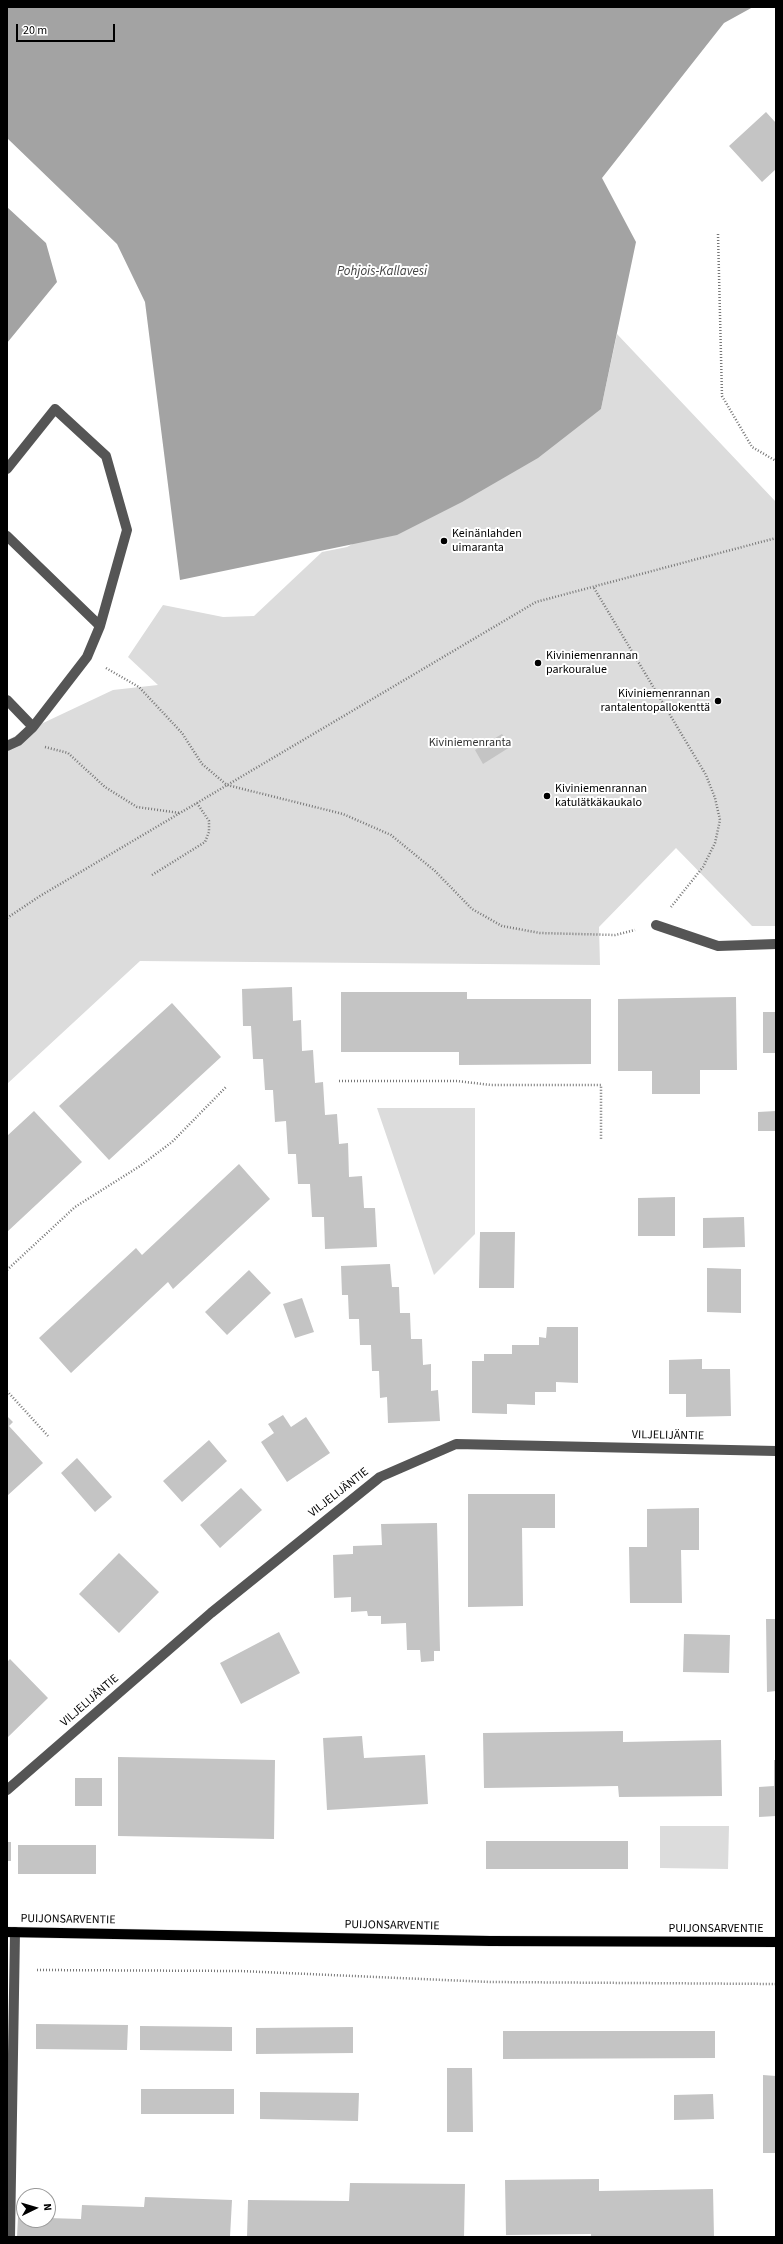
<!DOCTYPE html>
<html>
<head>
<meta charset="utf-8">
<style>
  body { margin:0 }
  #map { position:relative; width:783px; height:2244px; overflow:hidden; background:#fff; font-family:"Source Sans 3",sans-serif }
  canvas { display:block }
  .frame { position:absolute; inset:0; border:8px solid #000; pointer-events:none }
  .north { position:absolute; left:16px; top:2188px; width:40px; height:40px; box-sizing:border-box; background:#fff; border:1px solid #999; border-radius:50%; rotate:85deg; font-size:11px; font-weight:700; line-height:16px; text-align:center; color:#000 }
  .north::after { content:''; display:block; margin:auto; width:14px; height:18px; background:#000; clip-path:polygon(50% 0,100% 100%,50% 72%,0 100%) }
  .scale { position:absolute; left:16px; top:24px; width:99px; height:18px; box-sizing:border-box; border:2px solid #000; border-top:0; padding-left:5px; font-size:12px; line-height:14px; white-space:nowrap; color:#000; -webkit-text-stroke:3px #fff; paint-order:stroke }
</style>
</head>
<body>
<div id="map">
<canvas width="783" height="2244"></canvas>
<div class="frame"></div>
<div class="north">N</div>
<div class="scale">20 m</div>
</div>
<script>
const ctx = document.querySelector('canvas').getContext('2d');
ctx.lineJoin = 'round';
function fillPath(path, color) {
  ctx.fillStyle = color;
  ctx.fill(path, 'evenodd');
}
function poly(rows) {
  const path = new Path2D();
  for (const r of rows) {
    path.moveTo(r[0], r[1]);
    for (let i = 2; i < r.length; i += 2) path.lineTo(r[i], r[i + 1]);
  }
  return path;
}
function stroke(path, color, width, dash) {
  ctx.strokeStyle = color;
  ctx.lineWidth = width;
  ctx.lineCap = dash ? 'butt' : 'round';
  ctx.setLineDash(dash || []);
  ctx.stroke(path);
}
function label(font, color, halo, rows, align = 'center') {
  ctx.font = font + ' "Source Sans 3",sans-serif';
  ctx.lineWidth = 4;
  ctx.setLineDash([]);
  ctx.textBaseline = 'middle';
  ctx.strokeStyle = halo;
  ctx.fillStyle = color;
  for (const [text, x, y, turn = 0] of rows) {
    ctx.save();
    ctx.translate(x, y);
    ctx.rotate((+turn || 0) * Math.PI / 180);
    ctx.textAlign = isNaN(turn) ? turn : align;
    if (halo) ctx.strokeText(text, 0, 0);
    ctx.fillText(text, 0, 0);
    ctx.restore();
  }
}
const green = poly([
  [617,334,776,502,776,926,752,926,676,848,599,927,600,965,140,961,7,1084,7,740,113,690,158,685,128,657,163,605,223,617,254,616,322,552,347,547,601,409],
  [377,1108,475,1108,475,1234,434,1275],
  [660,1826,729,1826,728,1869,660,1868]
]);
const water = poly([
  [7,7,753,7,724,23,602,178,636,242,601,409,538,458,462,502,397,535,180,580,145,302,117,244,7,138],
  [7,207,46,243,57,282,7,343]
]);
const building = poly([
  [766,112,776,123,776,169,762,182,729,146],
  [502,734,510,747,483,764,475,750],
  [292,987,293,1021,301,1020,302,1051,313,1050,315,1083,323,1082,325,1115,337,1114,339,1144,348,1143,349,1177,362,1176,364,1208,375,1208,377,1247,325,1249,324,1217,312,1217,310,1184,298,1184,296,1154,288,1154,286,1121,275,1122,273,1090,265,1090,263,1059,253,1059,251,1026,243,1026,242,989],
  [341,992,467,992,467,999,591,999,591,1064,459,1065,459,1052,341,1052],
  [736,997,737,1070,700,1070,700,1094,652,1094,652,1071,618,1071,618,999],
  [172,1003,221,1057,109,1160,59,1106],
  [763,1012,776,1012,776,1053,763,1053],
  [34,1111,82,1162,7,1232,7,1136],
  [776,1111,776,1131,758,1131,758,1112],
  [239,1164,270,1199,173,1289,168,1282,71,1373,39,1338,136,1248,142,1255],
  [675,1197,675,1236,638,1236,638,1198],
  [744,1217,745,1247,703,1248,703,1218],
  [480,1232,515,1232,514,1288,479,1288],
  [390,1264,392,1287,399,1287,400,1313,410,1313,411,1339,422,1339,423,1365,431,1364,431,1391,438,1390,440,1421,388,1423,387,1397,380,1398,379,1371,372,1371,371,1345,360,1345,359,1319,349,1319,348,1295,342,1295,341,1266],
  [707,1268,741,1269,741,1313,707,1312],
  [249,1270,271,1293,227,1335,205,1312],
  [302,1298,314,1332,295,1338,283,1304],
  [547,1327,578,1327,578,1383,556,1382,556,1392,535,1392,535,1405,507,1404,507,1414,472,1413,472,1361,484,1361,484,1354,512,1354,512,1345,539,1345,539,1337,546,1338],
  [702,1359,702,1369,730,1369,731,1416,686,1417,686,1394,669,1394,669,1360],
  [283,1415,291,1427,306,1417,330,1453,287,1482,261,1442,274,1433,268,1424],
  [7,1416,13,1422,9,1426,43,1463,7,1496],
  [209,1440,227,1461,182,1502,163,1481],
  [77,1458,112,1497,95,1512,61,1473],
  [241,1488,262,1510,220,1548,200,1525],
  [468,1494,555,1494,555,1528,522,1528,523,1606,468,1607],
  [699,1508,699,1550,681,1550,682,1603,630,1603,629,1547,647,1547,647,1509],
  [437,1523,440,1651,434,1651,434,1661,421,1662,420,1650,407,1650,406,1623,381,1624,381,1616,368,1616,367,1611,351,1612,351,1597,334,1598,333,1555,353,1554,353,1546,382,1545,381,1524],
  [119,1553,159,1592,119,1633,79,1594],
  [766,1619,776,1619,776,1691,767,1692],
  [279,1632,300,1673,241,1704,220,1663],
  [684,1634,730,1635,729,1673,683,1672],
  [10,1659,48,1698,7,1738,7,1662],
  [623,1731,623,1742,721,1740,722,1796,619,1797,618,1786,484,1788,483,1733],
  [362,1736,364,1758,425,1755,428,1804,327,1810,323,1738],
  [118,1757,275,1760,274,1839,118,1836],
  [774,1760,776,1760,776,1816,759,1817,759,1787,774,1786],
  [75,1778,102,1778,102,1806,75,1806],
  [486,1841,628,1841,628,1869,486,1869],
  [7,1842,11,1842,11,1861,7,1861],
  [18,1845,96,1845,96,1874,18,1874],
  [36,2024,128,2025,127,2050,36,2049],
  [140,2026,232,2027,232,2051,140,2050],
  [353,2027,353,2053,256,2054,256,2028],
  [503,2031,715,2031,715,2058,503,2059],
  [447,2068,472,2068,473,2132,447,2132],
  [763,2075,776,2076,776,2153,763,2153],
  [141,2089,234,2089,234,2114,141,2114],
  [260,2092,359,2093,358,2121,260,2119],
  [713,2094,714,2119,674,2120,674,2095],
  [599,2179,599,2191,713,2189,714,2237,591,2237,591,2234,506,2235,505,2180],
  [350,2183,465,2184,464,2237,247,2237,248,2200,349,2201],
  [145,2197,232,2200,230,2237,17,2237,18,2217,24,2217,24,2220,48,2220,48,2218,81,2219,82,2205,144,2207]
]);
const path = poly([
  [718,234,722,396,752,447,776,461],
  [594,588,706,775,715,798,720,820,715,843,703,867,671,907],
  [106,668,139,687,182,733,202,764,227,785,343,814,391,835,435,871,472,909,502,926,540,933,615,935,635,930],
  [45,747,68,753,105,787,137,807,180,813],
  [152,875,205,842,209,832,209,821,197,803],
  [7,918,40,896,536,602,776,538],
  [339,1081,457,1081,491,1085,601,1085,601,1140],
  [7,1270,75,1207,140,1166,172,1142,226,1087],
  [7,1391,48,1436],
  [37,1970,240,1971,490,1982,776,1984]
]);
const minor = poly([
  [7,469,55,409,106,456,127,530,100,626,87,657,33,727,18,741,7,746],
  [7,536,100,626],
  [7,700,33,727],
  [656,925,718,946,776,944],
  [7,1790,211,1613,380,1477,456,1444,776,1451],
  [10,2237,15,1932]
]);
const major = poly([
  [7,1932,490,1941,776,1942]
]);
const markers = [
  [444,541,4,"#000"],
  [538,663,4,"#000"],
  [718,701,4,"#000"],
  [547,796,4,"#000"]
];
const poiNames = [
  ["Keinänlahden",452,534],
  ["uimaranta",452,548],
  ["Kiviniemenrannan",546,656],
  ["parkouralue",546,670],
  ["Kiviniemenrannan",710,694,"right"],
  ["rantalentopallokenttä",710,708,"right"],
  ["Kiviniemenrannan",555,789],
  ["katulätkäkaukalo",555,803]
];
const parkNames = [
  ["Kiviniemenranta",470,743]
];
const streetNames = [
  ["VILJELIJÄNTIE",668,1436,1],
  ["VILJELIJÄNTIE",339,1493,-38],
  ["VILJELIJÄNTIE",90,1701,-41],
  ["PUIJONSARVENTIE",68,1920,1],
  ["PUIJONSARVENTIE",392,1926,1],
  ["PUIJONSARVENTIE",716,1929]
];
const waterNames = [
  ["Pohjois-Kallavesi",382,272]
];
fillPath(green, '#dcdcdc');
fillPath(water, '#a3a3a3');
fillPath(building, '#c4c4c4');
stroke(major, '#dbdbdb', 11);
stroke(path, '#777', 2.5, [1, 2]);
stroke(minor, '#555', 10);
stroke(major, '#000', 10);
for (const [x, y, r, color] of markers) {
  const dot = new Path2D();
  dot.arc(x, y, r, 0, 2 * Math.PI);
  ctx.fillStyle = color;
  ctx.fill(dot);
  stroke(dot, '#fff', 1.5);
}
label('12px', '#000', '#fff', poiNames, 'left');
label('12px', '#333', '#fff', parkNames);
label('12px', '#000', '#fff', streetNames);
label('italic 13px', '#444', '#fff', waterNames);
</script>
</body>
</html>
